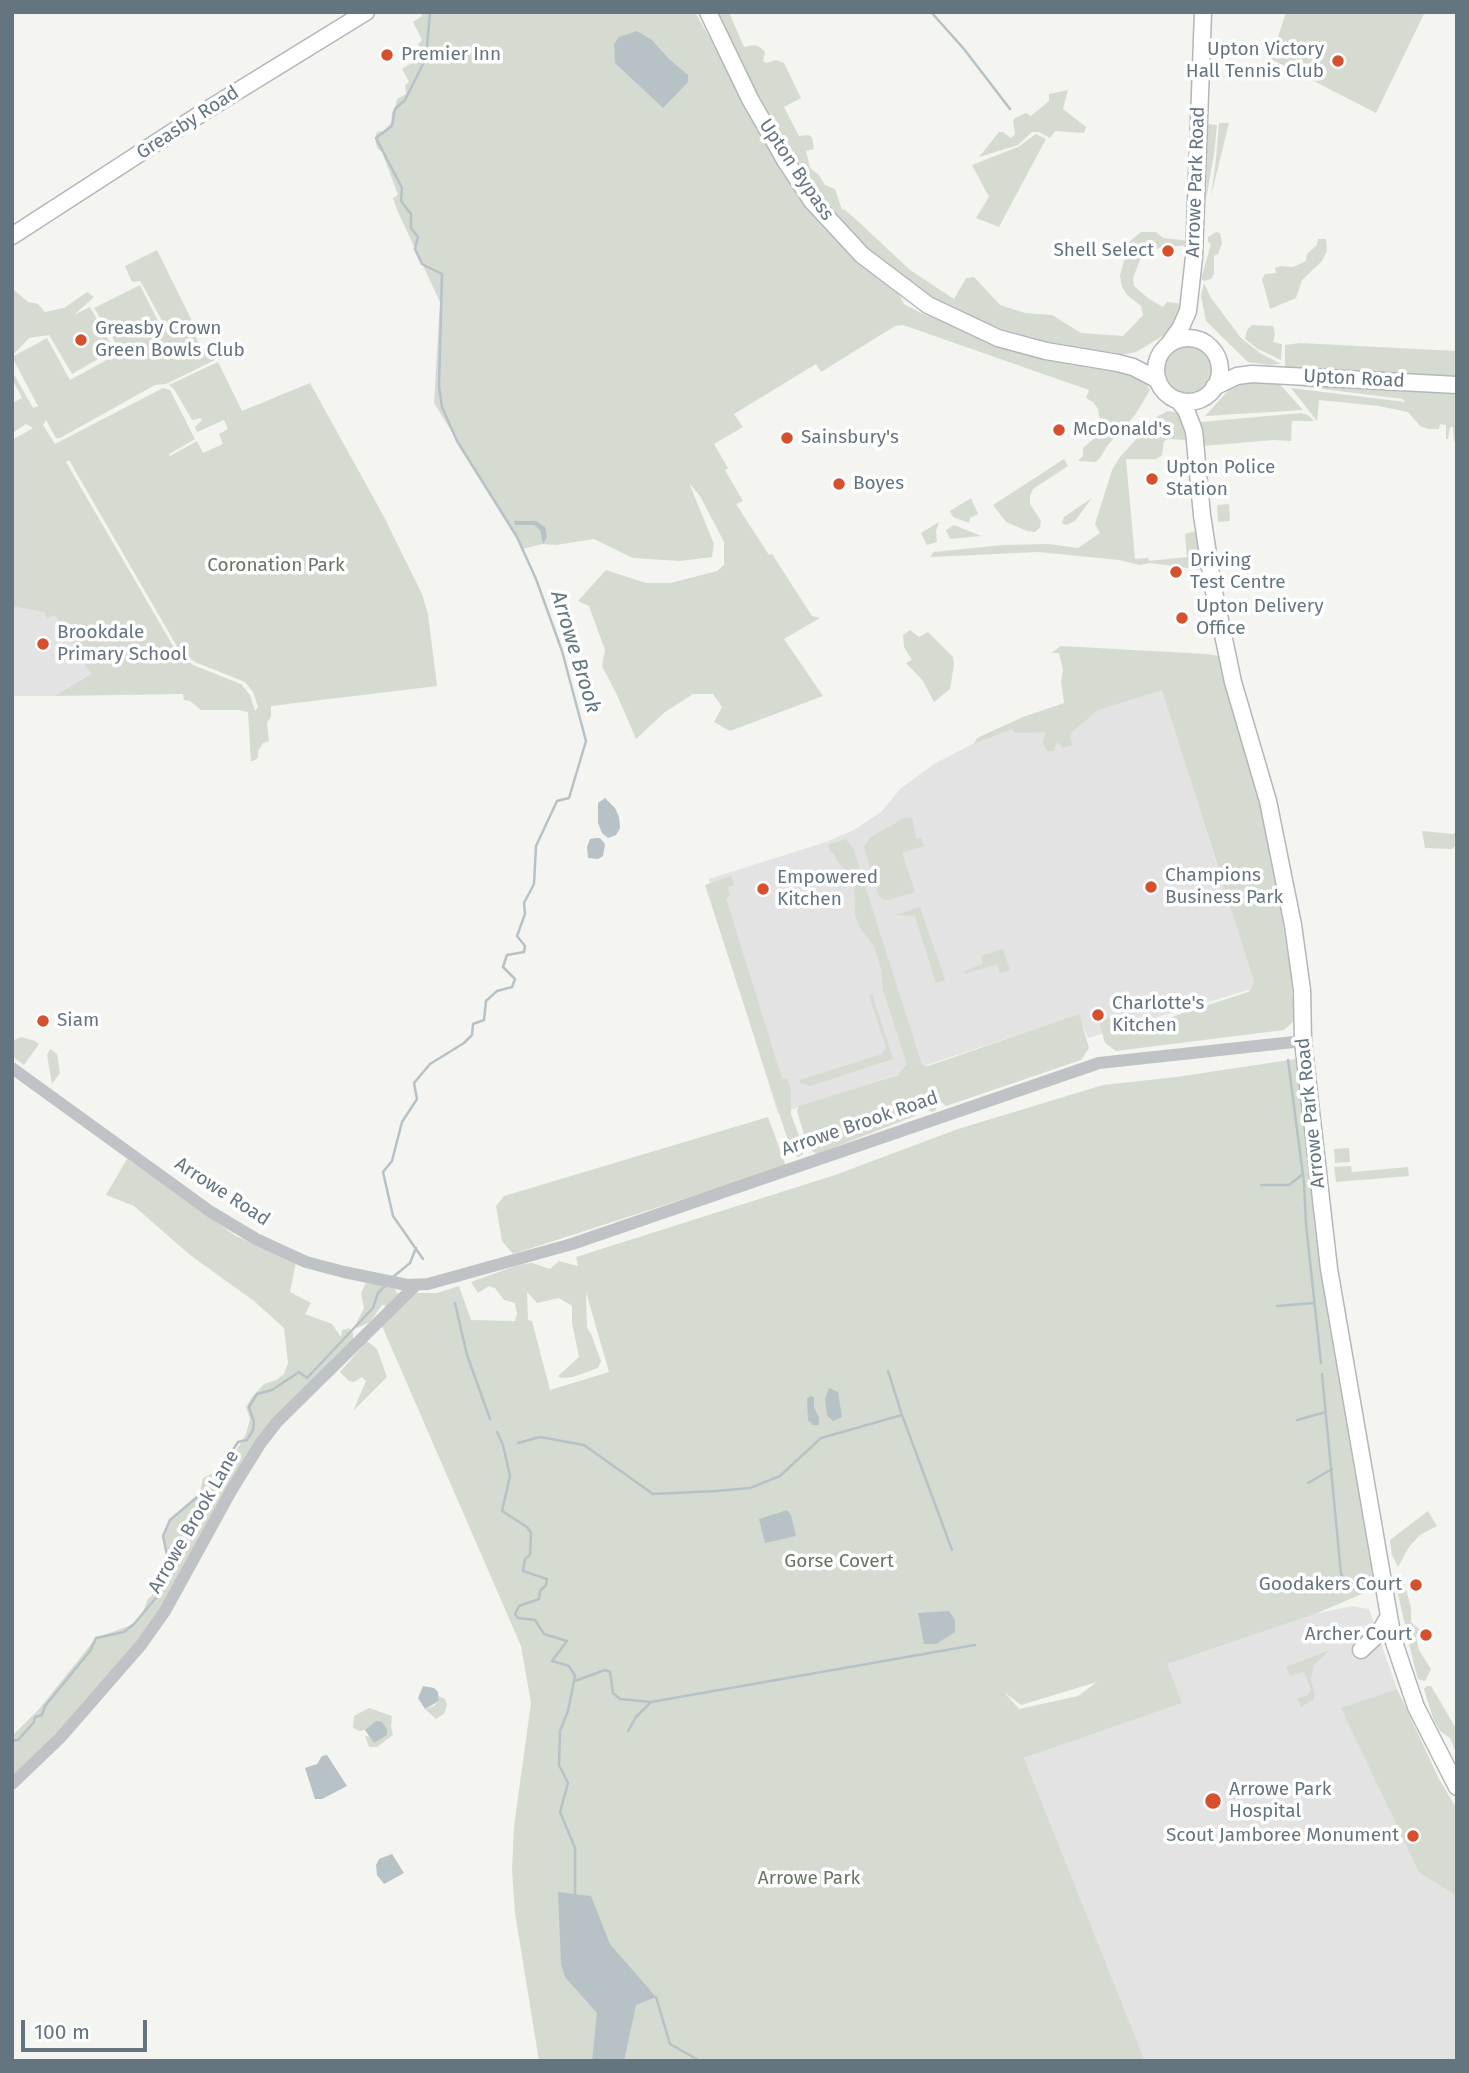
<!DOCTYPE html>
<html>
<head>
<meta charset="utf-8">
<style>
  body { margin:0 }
  #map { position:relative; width:1469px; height:2073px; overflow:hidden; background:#f4f4f1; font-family:"Fira Sans",sans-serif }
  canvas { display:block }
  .frame { position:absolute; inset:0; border:14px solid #657580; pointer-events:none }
  .scale { position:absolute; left:21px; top:2020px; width:126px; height:32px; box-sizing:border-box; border:4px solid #657580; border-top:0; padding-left:9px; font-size:21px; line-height:24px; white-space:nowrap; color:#657580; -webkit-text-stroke:5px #fff; paint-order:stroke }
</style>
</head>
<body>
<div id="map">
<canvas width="1469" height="2073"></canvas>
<div class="frame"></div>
<div class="scale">100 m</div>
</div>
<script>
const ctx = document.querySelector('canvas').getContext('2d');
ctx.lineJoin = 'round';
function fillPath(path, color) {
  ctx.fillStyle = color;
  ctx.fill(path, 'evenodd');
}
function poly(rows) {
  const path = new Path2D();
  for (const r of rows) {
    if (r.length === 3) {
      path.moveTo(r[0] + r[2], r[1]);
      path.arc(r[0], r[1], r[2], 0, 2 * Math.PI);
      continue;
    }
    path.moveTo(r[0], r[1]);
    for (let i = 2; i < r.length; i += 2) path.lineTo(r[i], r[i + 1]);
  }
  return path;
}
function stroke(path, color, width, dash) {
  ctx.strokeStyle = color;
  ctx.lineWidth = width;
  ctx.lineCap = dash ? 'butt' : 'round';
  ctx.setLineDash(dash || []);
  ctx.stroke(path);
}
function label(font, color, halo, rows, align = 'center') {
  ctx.font = font + ' "Fira Sans",sans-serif';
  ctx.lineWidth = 7;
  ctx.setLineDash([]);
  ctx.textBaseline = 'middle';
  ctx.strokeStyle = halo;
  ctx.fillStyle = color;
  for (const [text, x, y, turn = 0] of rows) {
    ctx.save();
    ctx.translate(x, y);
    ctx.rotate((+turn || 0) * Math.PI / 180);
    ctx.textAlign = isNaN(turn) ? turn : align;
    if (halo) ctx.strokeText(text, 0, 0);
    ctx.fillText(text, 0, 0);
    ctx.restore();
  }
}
const built = poly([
  [12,539,91,674,54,696,12,696],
  [1159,679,1223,885,1238,881,1258,987,1088,1038,1078,1015,778,1114,746,1011,709,879,826,842,854,830,881,812,900,789,934,764,1015,722],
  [1352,1606,1369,1609,1397,1689,1342,1708,1457,1861,1457,2061,1145,2061,1024,1758,1181,1703,1166,1664,1315,1614]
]);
const green = poly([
  [421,12,695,12,772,149,897,290,904,304,919,312,985,339,1141,376,1150,390,1135,415,1107,446,1100,458,1096,462,1078,461,1083,456,1083,448,1097,436,1100,422,1098,409,1093,402,1086,398,1089,390,903,325,895,326,821,372,816,364,734,414,743,427,714,444,728,468,725,470,743,501,736,504,769,555,772,554,812,616,820,618,784,639,823,696,730,731,714,722,722,707,713,694,693,694,665,712,636,739,617,695,602,666,605,650,589,606,578,601,606,570,646,583,671,583,717,571,724,565,724,542,700,496,689,483,714,544,712,557,680,561,633,558,594,539,556,545,543,544,522,549,517,537,434,403,440,302,397,210,393,198,398,195,382,152,377,148,375,138,377,132,383,131,391,123,392,112,395,109,397,99,406,94,405,85,409,82,402,69,418,59,421,49,418,44,422,40,413,22,422,16],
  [717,12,729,12,744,47,754,45,760,47,765,52,763,61,766,63,776,60,784,63,801,98,784,107,799,136,808,135,812,137,814,149,806,151,810,168,819,175,825,185,835,189,842,210,844,209,861,224,910,270,954,299,966,278,974,277,1000,305,1025,313,1052,315,1081,333,1123,336,1143,315,1141,306,1127,295,1122,287,1120,276,1129,242,1141,232,1156,232,1163,238,1191,241,1191,245,1159,248,1141,257,1133,278,1134,286,1149,299,1163,307,1167,302,1183,304,1176,326,1161,337,1136,352,1116,356,1066,347,999,328,958,312,928,294,893,270,852,234,814,188,751,83],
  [1286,12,1425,12,1376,113,1271,59],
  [1068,90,1063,109,1086,127,1084,133,1055,131,1050,138,1039,132,1032,132,1018,145,979,157,999,132,1003,132,1011,138,1015,134,1013,121,1015,118,1026,113,1031,116,1049,101,1049,94],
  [1219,123,1229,123,1211,196,1216,159],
  [1208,124,1217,125,1214,154,1206,200],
  [1036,134,1046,139,999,227,976,218,989,197,972,165,1018,147],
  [1216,232,1220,233,1222,243,1218,254,1214,256,1214,274,1211,279,1204,281,1201,279,1211,244,1208,242,1208,237],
  [1318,239,1326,239,1327,251,1322,261,1302,280,1296,298,1270,309,1262,279,1265,274,1276,273,1275,268,1280,266,1293,267,1306,261,1307,254,1317,245],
  [157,250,194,325,195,336,201,346,210,350,215,360,166,384,155,385,60,438,56,438,46,420,43,425,55,444,163,388,170,390,195,439,169,454,170,456,197,441,203,453,223,444,219,434,228,429,224,420,197,432,195,427,202,420,201,418,192,420,174,389,169,385,218,362,242,411,310,383,383,515,422,594,428,614,437,686,271,706,271,717,267,723,269,741,263,743,258,751,258,758,253,761,251,761,248,712,239,710,201,710,190,701,184,700,183,694,54,696,91,674,55,615,47,618,44,612,12,606,12,440,33,428,26,424,12,433,12,403,22,398,12,379,12,371,33,408,38,406,12,357,47,338,70,380,121,352,94,308,140,285,162,329,166,328,142,284,140,281,132,282,125,266],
  [69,460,179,650,195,662,245,682,253,692,258,707,255,711,250,695,241,684,193,665,176,651,66,462],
  [1204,283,1211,298,1241,338,1260,353,1281,364,1268,365,1248,362,1206,321,1201,296],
  [14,290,28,302,38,304,45,312,64,308,87,292,94,297,74,315,90,307,114,350,72,374,49,335,29,338,12,356],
  [1252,325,1273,326,1275,334,1273,342,1282,344,1281,360,1258,349,1245,339,1247,330],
  [1300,343,1457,351,1457,378,1285,369,1285,345],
  [1187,369,26],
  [1284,379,1457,389,1457,442,1454,441,1453,427,1450,427,1448,439,1446,439,1446,425,1440,424,1439,429,1428,429,1420,426,1408,412,1379,406,1319,400,1317,421,1291,388,1405,402,1403,399,1290,385],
  [1237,381,1277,381,1303,410,1205,416],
  [1168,411,1180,413,1189,435,1186,440,1169,439,1164,441,1162,455,1156,459,1126,459,1135,559,1148,558,1149,561,1187,557,1185,534,1196,531,1202,570,1150,563,1140,565,1119,560,1038,552,930,557,934,552,1003,545,1049,544,1078,548,1100,533,1095,524,1112,470,1120,457,1156,417],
  [1301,413,1308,415,1314,421,1292,421,1291,441,1273,440,1203,446,1201,422],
  [1064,459,1068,466,1033,489,1030,496,1030,504,1041,521,1040,527,1035,532,1027,531,1006,522,993,505],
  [971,498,978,514,970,518,969,523,953,517,950,511],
  [1092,498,1075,521,1066,525,1062,523,1064,517],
  [1229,504,1230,521,1218,522,1217,505],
  [939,522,936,531,937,542,927,545,921,533],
  [954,525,981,536,950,539,946,530],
  [910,630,919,637,928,632,953,657,954,665,950,689,934,702,923,681,906,663,912,660,904,647,903,635],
  [1061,646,1207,654,1220,656,1230,697,1269,829,1291,976,1294,1014,1293,1022,1284,1030,1116,1051,1105,1043,1099,1022,1119,1015,1125,1032,1248,992,1253,987,1254,981,1162,690,1098,710,1070,734,1072,745,1063,748,1057,742,1054,751,1047,751,1043,742,1046,732,1015,733,1012,729,974,744,977,738,1023,717,1064,703,1061,682,1063,670,1059,653,1051,653],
  [906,817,912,818,916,839,921,838,924,846,902,853,915,892,889,900,882,899,878,894,864,847,871,837],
  [1422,831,1453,834,1457,832,1457,844,1452,849,1425,848],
  [846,839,853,848,922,1065,928,1066,1079,1014,1089,1048,1081,1060,946,1106,941,1102,935,1086,936,1110,932,1112,925,1109,914,1097,915,1116,817,1154,808,1148,797,1111,799,1106,898,1075,907,1064,883,990,881,968,874,946,860,928,855,915,854,879,837,861,834,853,831,854,828,845],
  [731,876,734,885,728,887,730,896,726,898,782,1079,787,1078,791,1090,791,1114,804,1150,803,1154,798,1157,792,1153,705,885],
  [920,907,945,980,936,983,915,916,896,915],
  [1003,949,1010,970,1000,973,997,964,965,974,964,971,983,964,981,956],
  [872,994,893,1059,810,1086,800,1082,800,1080,882,1054,886,1047,869,995],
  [21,1037,35,1041,39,1044,24,1065,12,1056,12,1041],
  [50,1049,57,1054,60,1073,52,1084,47,1055],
  [1296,1059,1324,1270,1376,1588,1315,1614,1167,1664,1182,1703,1024,1758,1145,2061,539,2061,515,1913,512,1870,514,1826,531,1703,521,1646,382,1326,385,1305,382,1305,370,1322,357,1328,356,1324,364,1308,361,1293,366,1283,393,1285,397,1293,437,1293,459,1286,471,1320,515,1321,517,1314,515,1303,504,1300,495,1288,489,1286,478,1293,471,1282,518,1265,532,1263,550,1269,559,1261,578,1266,576,1257,835,1175,958,1129,1103,1085,1176,1077],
  [527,1292,537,1303,559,1298,572,1306,572,1323,579,1357,558,1376,561,1378,573,1377,598,1368,601,1361,591,1334,587,1328,586,1292,609,1372,550,1390,532,1321,528,1320],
  [1097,1682,1078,1696,1019,1709,1004,1692,1021,1705],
  [768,1117,786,1166,513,1254,502,1241,496,1206,504,1196],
  [1349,1148,1350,1162,1335,1163,1334,1149],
  [127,1159,236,1236,296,1262,290,1292,311,1303,305,1314,332,1324,341,1337,342,1330,349,1328,353,1333,353,1340,272,1420,160,1611,142,1635,84,1706,12,1778,12,1736,39,1709,96,1638,134,1624,143,1612,148,1599,161,1587,167,1555,163,1536,170,1520,200,1492,203,1478,226,1467,246,1434,250,1419,246,1407,252,1397,264,1384,276,1380,284,1374,288,1363,284,1328,254,1301,190,1255,134,1206,106,1195],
  [1351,1166,1352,1172,1408,1167,1409,1176,1336,1182,1334,1167],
  [367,1341,377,1349,387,1377,353,1411,366,1381,362,1377,354,1382,349,1381,340,1372],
  [1428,1511,1437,1526,1420,1535,1409,1547,1398,1567,1392,1555,1390,1540],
  [1397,1576,1402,1576,1411,1607,1411,1622,1419,1629,1416,1636,1419,1650,1431,1669,1425,1681,1418,1679,1414,1665,1395,1581],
  [1330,1650,1314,1665,1311,1680,1315,1695,1313,1700,1301,1707,1297,1698,1306,1696,1311,1690,1304,1672,1290,1676,1286,1667],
  [1427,1686,1431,1686,1457,1730,1457,1755,1450,1738,1440,1731,1433,1718,1424,1689],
  [1397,1689,1439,1779,1457,1809,1457,1896,1419,1872,1341,1708],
  [439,1696,445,1699,447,1705,444,1714,436,1719,425,1709,434,1706,439,1701],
  [369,1708,392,1716,391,1726,393,1735,377,1747,369,1747,365,1736,370,1737,374,1742,387,1735,376,1721,365,1730,359,1731,353,1728,354,1716]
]);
const water = poly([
  [637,31,652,40,669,59,688,75,688,82,663,108,615,63,614,44,619,37],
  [514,521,536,521,545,527,547,537,543,544,540,530,534,525,515,525],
  [605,798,615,808,619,817,620,828,616,835,608,838,602,833,598,823,598,803],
  [596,838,600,838,605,844,603,856,598,859,588,858,587,847,590,839],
  [829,1388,838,1392,842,1417,833,1421,827,1415,825,1399],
  [810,1396,814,1397,814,1407,819,1418,819,1425,813,1425,808,1420,807,1399],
  [787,1510,791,1515,796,1536,765,1543,759,1519],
  [949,1611,955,1620,955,1632,936,1644,924,1644,918,1613],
  [423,1686,434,1688,438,1692,439,1701,425,1709,418,1698],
  [376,1721,382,1722,387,1729,387,1735,374,1743,365,1730],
  [327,1755,347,1786,322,1799,315,1799,305,1768,317,1764,322,1756],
  [392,1854,404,1873,384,1884,377,1875,376,1865,379,1859],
  [558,1892,591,1896,610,1944,656,1997,636,2005,624,2061,592,2061,597,2013,565,1977,561,1964]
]);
const stream = poly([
  [931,12,964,49,1010,109],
  [1288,1060,1304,1183,1306,1224,1321,1363],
  [1261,1185,1289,1185,1303,1174],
  [423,1259,393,1216,383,1172,392,1161,402,1122,417,1099,414,1083,430,1064,464,1043,472,1035,473,1024,484,1020,486,1001,497,991,512,987,515,979,503,967,507,955,524,952,525,946,517,936,525,914,524,903,534,884,536,846,557,801,569,798,586,741,562,651,536,579,517,537,457,441,442,407,439,387,442,274,422,264,415,249,418,237,411,228,411,214,401,201,402,188,376,138,392,126,395,109,405,100,426,58,430,12],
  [393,1277,410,1263,416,1248],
  [455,1303,467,1355,490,1419],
  [1277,1306,1314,1303],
  [888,1371,902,1415],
  [1322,1374,1341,1574,1350,1589],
  [1297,1420,1326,1412],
  [497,1432,503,1445,510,1476,502,1511,527,1527,531,1533,530,1555,525,1559,523,1571,547,1579,546,1585,540,1591,539,1599,519,1606,515,1614,518,1618,535,1620,544,1634,567,1641,552,1661,569,1666,575,1676,568,1711,560,1731,559,1765,568,1783,560,1812,575,1848,575,1894],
  [518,1443,540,1437,584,1445,653,1494,716,1491,750,1488,780,1476,821,1438,902,1415,952,1550],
  [1308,1483,1332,1469],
  [575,1681,605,1670,610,1672,613,1693,620,1699,651,1702,975,1645],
  [628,1731,636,1717,651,1702],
  [12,1741,18,1740,34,1722,35,1717,42,1715,45,1706,90,1651,96,1638,124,1632,134,1624,160,1593,167,1555,163,1536,170,1520,209,1487,238,1442,247,1440,253,1430,254,1422,249,1407,257,1394,272,1390,299,1372,307,1378,373,1308,378,1293,386,1285],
  [656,1997,670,2044,700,2061]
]);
const minor = poly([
  [12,1068,211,1212,256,1239,306,1262,344,1272,407,1285,428,1284,572,1244,1099,1063,1303,1041],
  [12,1784,60,1738,141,1645,165,1611,231,1491,260,1444,277,1422,416,1285]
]);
const major = poly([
  [708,12,750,99,785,160,812,201,862,255,928,305,998,338,1046,351,1118,363,1133,367,1158,380],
  [12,236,202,113,366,12],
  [1188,370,32],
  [1169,344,1181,327,1188,311,1194,257,1203,12],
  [1214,387,1237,376,1252,374,1457,385],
  [1178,400,1186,410,1194,431,1202,515,1213,587,1233,682,1268,801,1293,925,1302,990,1303,1041,1329,1269,1393,1639,1416,1707,1457,1787],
  [1361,1650,1379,1633,1389,1616]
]);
const markers = [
  [387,55,7,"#d7502e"],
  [1338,61,7,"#d7502e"],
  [1168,251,7,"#d7502e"],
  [81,340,7,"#d7502e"],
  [1059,430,7,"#d7502e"],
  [787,438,7,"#d7502e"],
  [1152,479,7,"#d7502e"],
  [839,484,7,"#d7502e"],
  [1176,572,7,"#d7502e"],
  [1182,618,7,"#d7502e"],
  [43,644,7,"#d7502e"],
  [1151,887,7,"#d7502e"],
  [763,889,7,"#d7502e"],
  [1098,1015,7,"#d7502e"],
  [43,1021,7,"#d7502e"],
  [1416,1585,7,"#d7502e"],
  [1426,1635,7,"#d7502e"],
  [1213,1801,9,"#d7502e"],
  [1413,1836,7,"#d7502e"]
];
const poiNames = [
  ["Upton Victory",1324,50,"right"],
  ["Hall Tennis Club",1324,72,"right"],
  ["Premier Inn",401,55],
  ["Shell Select",1154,251,"right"],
  ["Greasby Crown",95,329],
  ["Green Bowls Club",95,351],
  ["McDonald's",1073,430],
  ["Sainsbury's",801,438],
  ["Upton Police",1166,468],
  ["Station",1166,490],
  ["Boyes",853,484],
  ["Driving",1190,561],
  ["Test Centre",1190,583],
  ["Upton Delivery",1196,607],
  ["Office",1196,629],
  ["Brookdale",57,633],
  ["Primary School",57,655],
  ["Champions",1165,876],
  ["Business Park",1165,898],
  ["Empowered",777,878],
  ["Kitchen",777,900],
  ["Charlotte's",1112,1004],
  ["Kitchen",1112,1026],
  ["Siam",57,1021],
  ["Goodakers Court",1402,1585,"right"],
  ["Archer Court",1412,1635,"right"],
  ["Arrowe Park",1229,1790],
  ["Hospital",1229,1812],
  ["Scout Jamboree Monument",1399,1836,"right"]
];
const streetNames = [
  ["Greasby Road",188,123,-33],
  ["Upton Bypass",796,170,56],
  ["Arrowe Park Road",1196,182,-88],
  ["Upton Road",1354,379,3],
  ["Arrowe Park Road",1311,1113,-96],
  ["Arrowe Brook Road",860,1124,-19],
  ["Arrowe Road",222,1192,33],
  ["Arrowe Brook Lane",194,1522,-60]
];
const parkNames = [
  ["Coronation Park",276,566],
  ["Gorse Covert",839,1562],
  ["Arrowe Park",809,1879]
];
const waterNames = [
  ["Arrowe Brook",575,652,73]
];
fillPath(built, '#e2e3e2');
fillPath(green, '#d6dbd2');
fillPath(water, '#b6c2c6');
stroke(stream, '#b6c2c6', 2.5);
stroke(major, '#b3b7ba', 19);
stroke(minor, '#bfc3c6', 12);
stroke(major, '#fff', 16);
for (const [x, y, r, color] of markers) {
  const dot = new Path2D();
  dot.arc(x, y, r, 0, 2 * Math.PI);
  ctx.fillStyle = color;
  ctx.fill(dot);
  stroke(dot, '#fff', 2.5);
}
label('19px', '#657580', '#fff', poiNames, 'left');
label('19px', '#657580', '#fff', streetNames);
label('19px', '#687763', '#fff', parkNames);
label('italic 21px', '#61777d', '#fff', waterNames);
</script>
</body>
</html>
